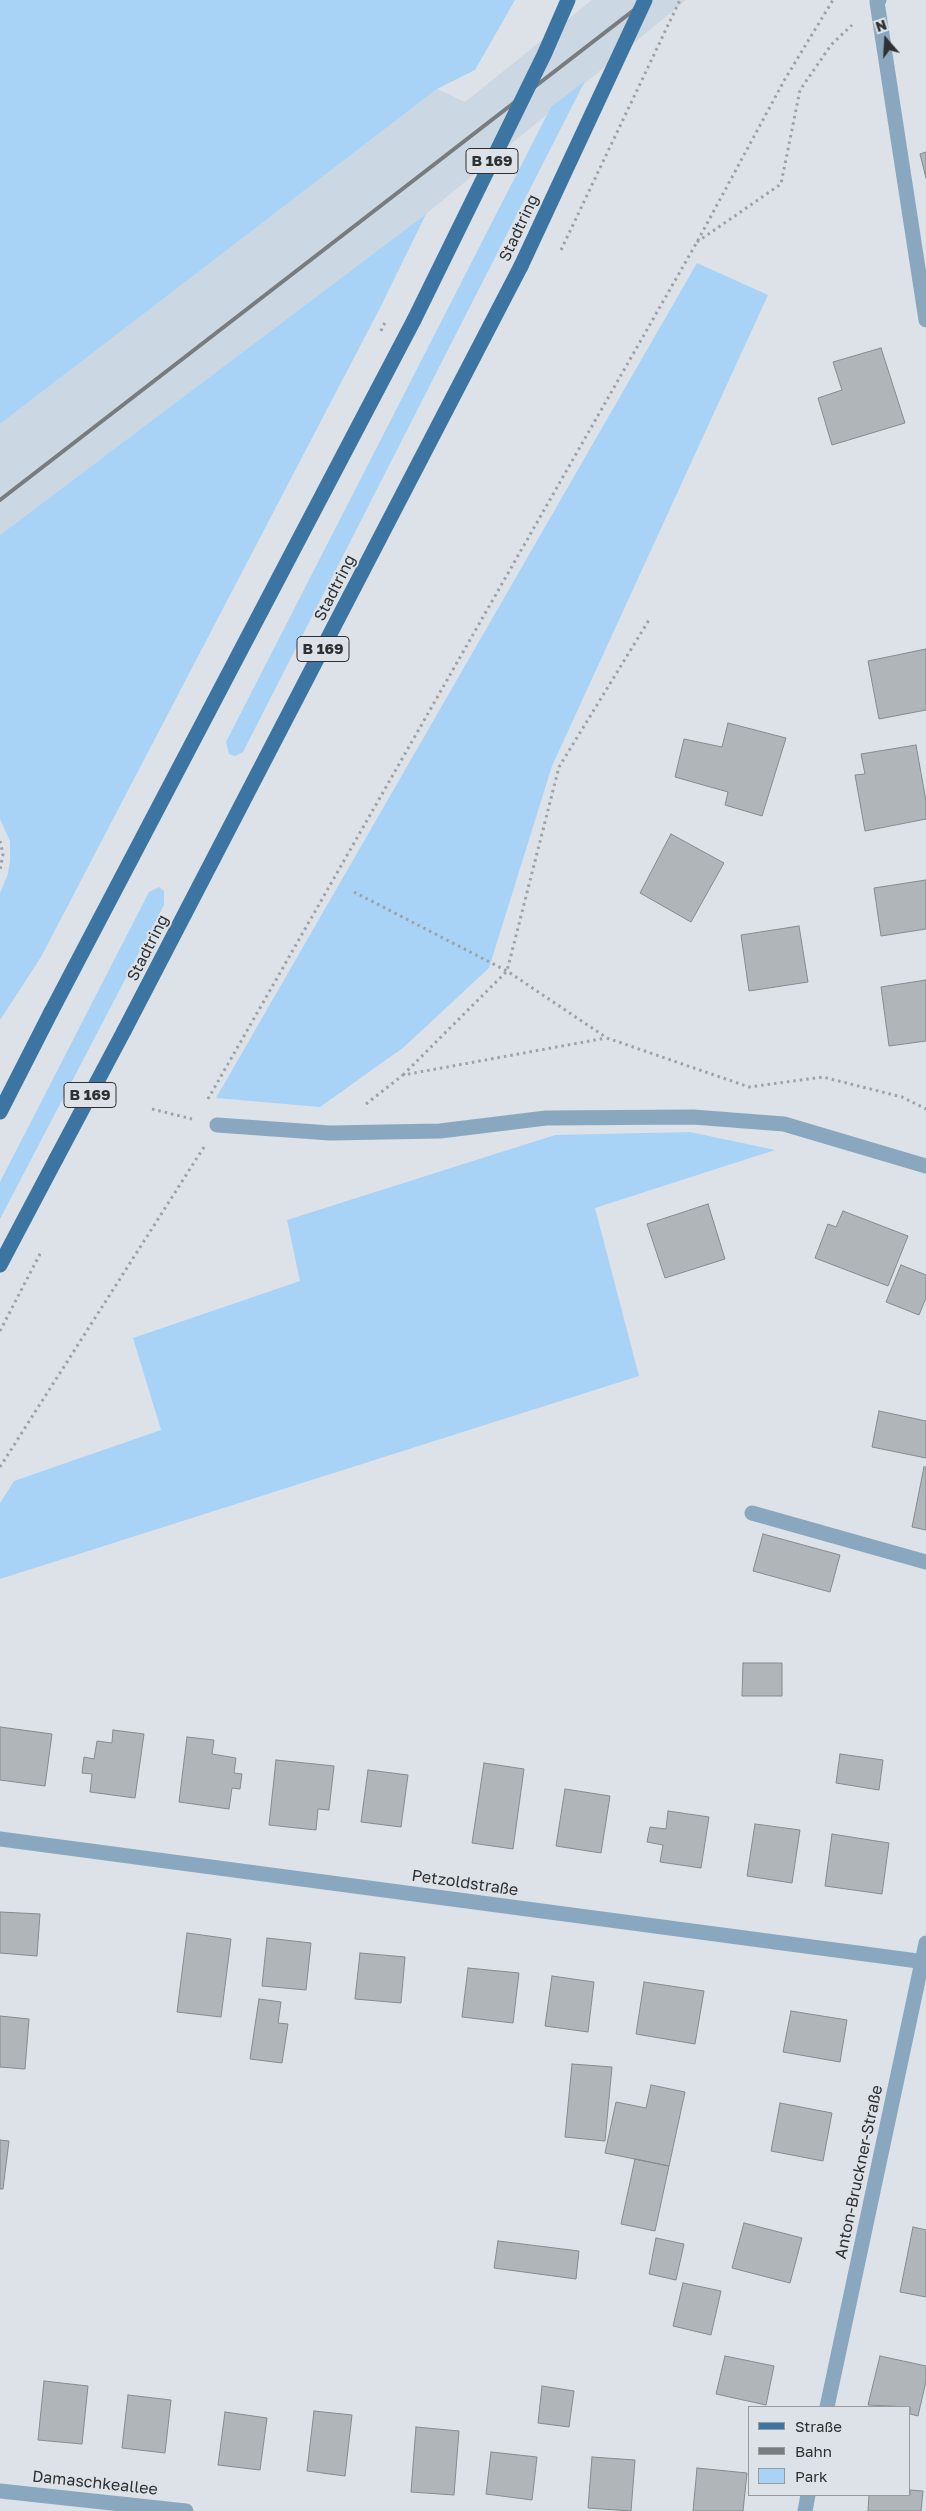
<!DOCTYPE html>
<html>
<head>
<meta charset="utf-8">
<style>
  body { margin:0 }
  #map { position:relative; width:926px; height:2511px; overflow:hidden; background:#dce2e7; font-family:"Golos Text",sans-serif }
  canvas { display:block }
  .legend { position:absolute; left:748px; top:2406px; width:162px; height:90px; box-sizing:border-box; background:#dce2e7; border:1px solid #969b9f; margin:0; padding:6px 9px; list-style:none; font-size:15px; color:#2e3032 }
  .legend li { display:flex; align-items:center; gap:10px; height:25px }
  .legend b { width:25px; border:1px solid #969b9f }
  .north { position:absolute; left:861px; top:15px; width:50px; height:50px; -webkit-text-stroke:4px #dce2e7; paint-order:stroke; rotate:341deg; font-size:14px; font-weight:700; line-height:20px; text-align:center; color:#2e3032 }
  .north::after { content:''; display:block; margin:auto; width:18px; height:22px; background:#2e3032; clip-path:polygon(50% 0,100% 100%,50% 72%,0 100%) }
</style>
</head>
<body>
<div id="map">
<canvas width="926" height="2511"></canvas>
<ul class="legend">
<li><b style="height:6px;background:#3c75a1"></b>Straße</li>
<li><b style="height:6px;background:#787c7f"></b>Bahn</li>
<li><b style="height:14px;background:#a8d3f7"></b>Park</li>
</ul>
<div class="north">N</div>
</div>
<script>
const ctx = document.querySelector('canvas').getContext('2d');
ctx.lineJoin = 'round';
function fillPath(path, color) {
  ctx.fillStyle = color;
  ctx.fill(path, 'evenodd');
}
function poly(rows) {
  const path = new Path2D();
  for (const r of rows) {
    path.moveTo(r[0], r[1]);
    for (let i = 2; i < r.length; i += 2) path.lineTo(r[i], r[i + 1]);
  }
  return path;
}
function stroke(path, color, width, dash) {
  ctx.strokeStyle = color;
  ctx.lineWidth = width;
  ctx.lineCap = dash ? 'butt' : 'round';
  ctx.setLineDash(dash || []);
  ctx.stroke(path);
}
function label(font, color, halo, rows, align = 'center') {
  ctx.font = font + ' "Golos Text",sans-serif';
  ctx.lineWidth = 4;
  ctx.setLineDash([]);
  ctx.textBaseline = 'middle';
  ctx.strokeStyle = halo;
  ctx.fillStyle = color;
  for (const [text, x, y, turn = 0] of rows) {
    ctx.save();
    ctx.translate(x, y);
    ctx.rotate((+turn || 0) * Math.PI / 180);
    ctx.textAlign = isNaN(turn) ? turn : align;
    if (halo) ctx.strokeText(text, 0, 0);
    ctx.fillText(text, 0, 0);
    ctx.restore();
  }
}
const built = poly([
  [592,0,686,0,426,214,0,535,0,424,437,89,465,102]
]);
const green = poly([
  [0,0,515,0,475,70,437,89,0,424],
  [585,81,243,752,235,756,229,754,226,742,551,107],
  [426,214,380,308,41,957,0,1020,0,893,8,874,10,860,10,841,0,819,0,535],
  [697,263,768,295,552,766,489,968,404,1047,320,1107,216,1098],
  [159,887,164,891,164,905,0,1219,0,1182,149,892],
  [690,1132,775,1150,595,1208,639,1376,0,1579,0,1503,14,1481,161,1430,133,1338,300,1281,287,1220,555,1135]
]);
const building = poly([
  [926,152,926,178,920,154,926,152],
  [881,348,905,423,832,445,818,398,842,390,833,362,881,348],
  [926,649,926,710,879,719,868,661,926,649],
  [728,723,786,738,762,816,725,805,728,792,675,777,684,739,722,747,728,723],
  [916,745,926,801,926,819,865,831,855,775,865,774,861,754,916,745],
  [671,834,724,863,691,922,640,893,671,834],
  [926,880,926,929,881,936,874,888,926,880],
  [799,926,808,982,749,991,741,935,799,926],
  [926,980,926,1041,889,1046,881,987,926,980],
  [708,1204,725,1259,665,1278,647,1224,708,1204],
  [843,1211,908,1236,888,1286,815,1258,828,1224,836,1227,843,1211],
  [901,1265,926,1275,926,1298,919,1315,886,1302,901,1265],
  [879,1411,926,1421,926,1458,872,1447,879,1411],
  [924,1467,926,1467,926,1530,912,1527,924,1467],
  [763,1534,840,1555,830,1592,753,1571,763,1534],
  [743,1663,782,1663,782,1696,742,1696,743,1663],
  [0,1727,52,1734,45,1786,0,1780,0,1727],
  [113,1730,144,1734,135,1798,90,1792,92,1774,82,1773,84,1757,94,1759,97,1741,112,1743,113,1730],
  [187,1737,214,1740,212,1754,236,1758,234,1773,242,1774,240,1789,232,1788,229,1809,179,1802,187,1737],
  [840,1754,883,1760,879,1790,836,1783,840,1754],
  [276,1760,334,1766,329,1810,318,1809,316,1830,269,1825,276,1760],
  [484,1763,524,1769,513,1849,472,1843,484,1763],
  [368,1770,408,1775,401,1827,361,1822,368,1770],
  [565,1789,610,1796,601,1853,556,1846,565,1789],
  [668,1811,709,1817,701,1868,660,1862,663,1845,647,1842,650,1827,666,1829,668,1811],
  [755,1824,800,1830,792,1883,747,1876,755,1824],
  [832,1834,889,1843,882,1894,825,1886,832,1834],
  [0,1912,40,1914,37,1956,0,1953,0,1912],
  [187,1933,231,1939,221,2017,177,2012,187,1933],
  [267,1938,311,1943,306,1990,262,1986,267,1938],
  [360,1953,405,1957,401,2003,355,1999,360,1953],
  [468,1968,519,1973,513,2023,462,2017,468,1968],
  [552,1976,594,1982,588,2032,545,2026,552,1976],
  [644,1982,704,1991,695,2044,636,2034,644,1982],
  [259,1999,281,2002,278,2023,288,2024,282,2063,250,2059,259,1999],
  [791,2011,847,2020,840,2062,783,2052,791,2011],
  [0,2016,29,2019,25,2069,0,2067,0,2016],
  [572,2064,612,2067,605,2141,565,2137,572,2064],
  [651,2085,685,2092,669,2166,605,2153,616,2102,646,2108,651,2085],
  [780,2103,832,2113,823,2161,771,2151,780,2103],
  [0,2140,9,2141,3,2189,0,2189,0,2140],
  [635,2159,669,2166,655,2231,621,2224,635,2159],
  [744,2223,802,2238,790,2283,732,2268,744,2223],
  [913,2227,926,2230,926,2297,900,2292,913,2227],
  [656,2238,684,2244,676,2280,649,2274,656,2238],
  [498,2241,579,2251,576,2279,494,2268,498,2241],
  [683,2283,721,2291,711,2335,673,2326,683,2283],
  [725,2356,774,2366,766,2405,716,2394,725,2356],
  [880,2356,926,2366,926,2381,918,2416,910,2414,910,2407,868,2405,880,2356],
  [44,2381,88,2386,82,2444,38,2440,44,2381],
  [542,2386,574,2391,569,2427,538,2423,542,2386],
  [128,2395,171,2400,165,2453,122,2448,128,2395],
  [314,2411,352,2415,345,2476,307,2471,314,2411],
  [225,2412,267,2418,260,2470,218,2465,225,2412],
  [416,2427,459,2431,454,2495,411,2492,416,2427],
  [491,2452,537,2457,532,2500,486,2494,491,2452],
  [592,2457,635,2460,631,2511,588,2508,592,2457],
  [697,2468,747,2473,743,2511,693,2511,697,2468],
  [910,2490,923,2491,921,2511,868,2511,869,2495,910,2495,910,2490]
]);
const path = poly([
  [697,242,781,184,800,90,831,45,852,25],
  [561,250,680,0],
  [0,841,3,854,0,870],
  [354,892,507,971,607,1038,749,1087,823,1077,902,1097,926,1109],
  [403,1075,507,971,559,767,649,620],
  [208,1099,697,242,785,79,833,0],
  [366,1104,403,1075,606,1038],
  [152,1109,192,1119],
  [0,1331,41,1252],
  [0,1467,204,1147]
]);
const lane = poly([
  [217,1125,330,1133,440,1131,546,1118,693,1117,784,1124,926,1166],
  [752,1513,926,1562]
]);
const street = poly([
  [879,0,877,2,926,320],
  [0,1839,926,1962],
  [827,2407,926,1943],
  [0,2491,186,2511],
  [805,2511,808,2495]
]);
const primary = poly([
  [51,1012,414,320],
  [124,1031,521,266],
  [0,1265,56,1159]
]);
const rail = poly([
  [0,500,647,0]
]);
const pathBridge = poly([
  [381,331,386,320]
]);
const primaryBridge = poly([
  [521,266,645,0],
  [414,320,544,55,568,0],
  [0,1112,51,1012],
  [56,1159,124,1031]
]);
const shields = [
  [492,161,52],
  [323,649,52],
  [90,1095,52]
];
const shieldNames = [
  ["B 169",492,161],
  ["B 169",323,649],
  ["B 169",90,1095]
];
const streetNames = [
  ["Stadtring",519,228,-65],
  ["Stadtring",335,588,-63],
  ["Stadtring",148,948,-63],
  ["Petzoldstraße",465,1883,8],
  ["Anton-Bruckner-Straße",859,2172,-78],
  ["Damaschkeallee",95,2483,6]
];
fillPath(built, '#cbd7e2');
fillPath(green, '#a8d3f7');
fillPath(building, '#b0b5ba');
stroke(building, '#858b8f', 1);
stroke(path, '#9da2a5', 3, [2.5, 4]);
stroke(lane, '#8aa7c0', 15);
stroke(street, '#8aa7c0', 15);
stroke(primary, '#3c75a1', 15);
stroke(rail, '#787c7f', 4);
stroke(pathBridge, '#9da2a5', 3, [2.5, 4]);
stroke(primaryBridge, '#3c75a1', 15);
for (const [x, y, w] of shields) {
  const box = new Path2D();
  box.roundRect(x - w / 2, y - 12.5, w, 25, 4);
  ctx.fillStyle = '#dce2e7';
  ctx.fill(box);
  stroke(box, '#2e3032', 1);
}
label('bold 15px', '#2e3032', null, shieldNames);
label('16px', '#2e3032', '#dce2e7', streetNames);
</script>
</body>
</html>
